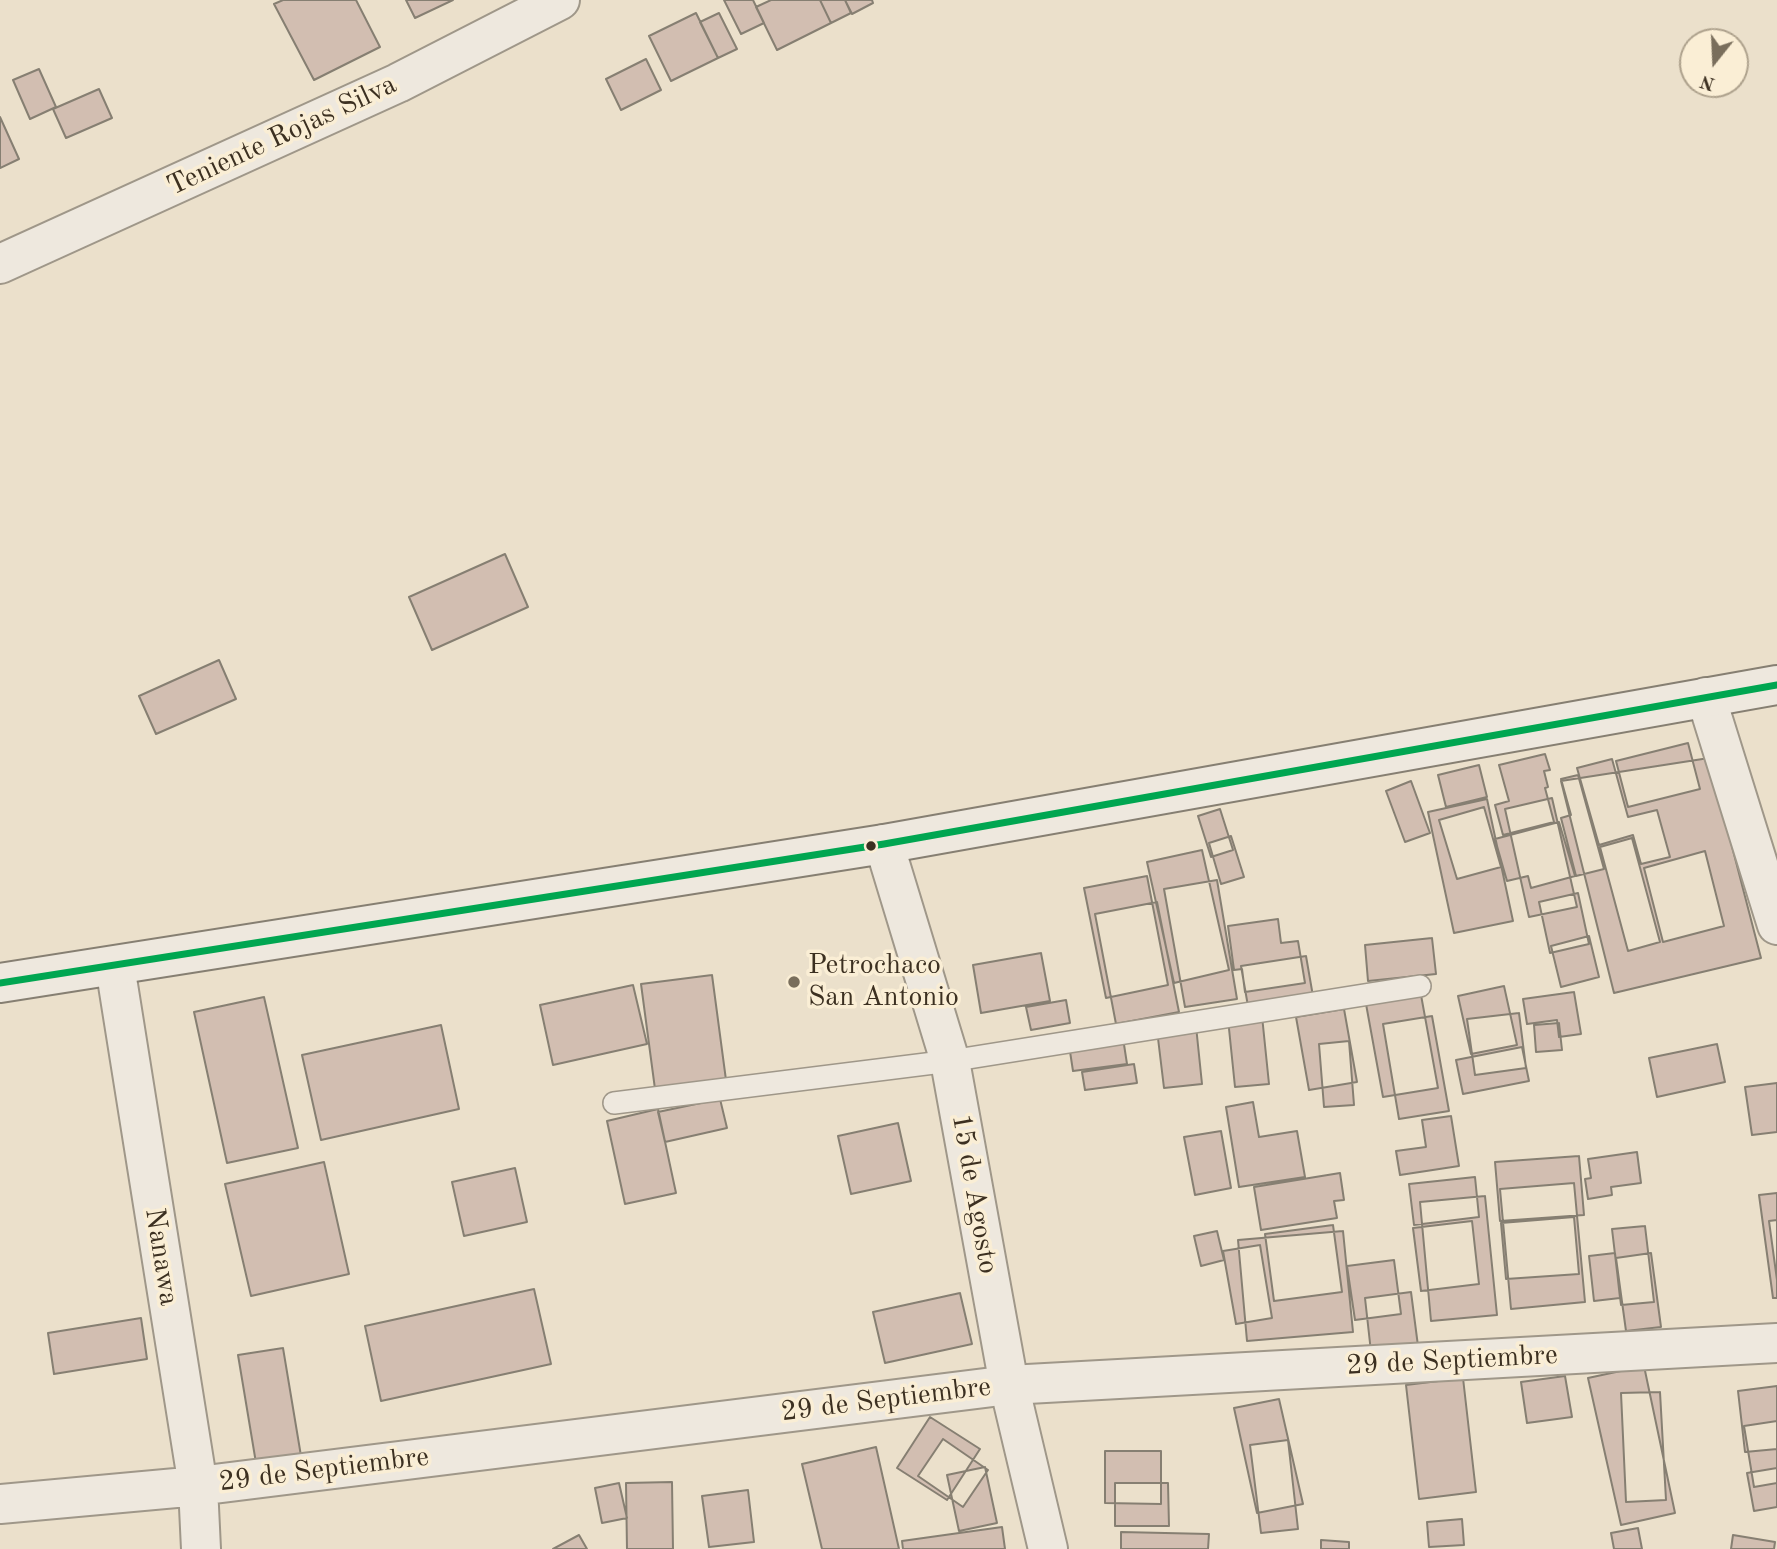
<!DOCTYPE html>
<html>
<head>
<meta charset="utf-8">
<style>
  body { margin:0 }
  #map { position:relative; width:1777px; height:1549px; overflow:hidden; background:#ebe0cb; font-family:"Old Standard TT",serif }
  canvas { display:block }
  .north { position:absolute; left:1679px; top:28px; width:70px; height:70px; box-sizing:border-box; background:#faeed5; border:2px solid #aea28d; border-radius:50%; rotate:198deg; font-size:19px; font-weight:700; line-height:28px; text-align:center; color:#3c3021 }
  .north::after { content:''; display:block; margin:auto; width:24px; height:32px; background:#796e5c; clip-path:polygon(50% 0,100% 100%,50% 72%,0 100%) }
</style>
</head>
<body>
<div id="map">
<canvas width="1777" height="1549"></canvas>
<div class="north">N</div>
</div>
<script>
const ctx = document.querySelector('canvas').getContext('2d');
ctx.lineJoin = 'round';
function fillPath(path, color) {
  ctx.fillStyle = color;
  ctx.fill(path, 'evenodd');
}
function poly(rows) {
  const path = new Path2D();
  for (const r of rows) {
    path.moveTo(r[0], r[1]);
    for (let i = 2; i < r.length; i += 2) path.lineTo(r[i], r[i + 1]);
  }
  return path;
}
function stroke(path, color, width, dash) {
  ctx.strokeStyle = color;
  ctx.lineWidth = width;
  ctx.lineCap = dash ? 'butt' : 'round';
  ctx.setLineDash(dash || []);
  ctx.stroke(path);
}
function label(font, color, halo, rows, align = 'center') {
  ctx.font = font + ' "Old Standard TT",serif';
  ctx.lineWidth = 7;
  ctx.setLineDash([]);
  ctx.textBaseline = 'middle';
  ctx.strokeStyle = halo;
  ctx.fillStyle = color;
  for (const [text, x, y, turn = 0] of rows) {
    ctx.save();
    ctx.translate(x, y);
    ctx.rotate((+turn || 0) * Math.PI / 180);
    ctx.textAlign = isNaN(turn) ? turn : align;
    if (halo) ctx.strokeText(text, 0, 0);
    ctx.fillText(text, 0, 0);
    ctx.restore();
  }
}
const building = poly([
  [283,0,356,0,380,47,314,80,274,4,283,0],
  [406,0,453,0,415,18,406,0],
  [724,0,753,0,764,23,741,34,724,0],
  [771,0,820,0,831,23,777,50,756,7,771,0],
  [820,0,845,0,851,13,831,23,820,0],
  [845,0,872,0,873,3,852,14,845,0],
  [696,13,718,58,671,81,649,36,696,13],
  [719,13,737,49,718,58,700,22,719,13],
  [646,59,661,90,621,110,606,79,646,59],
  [39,69,56,107,30,119,13,80,39,69],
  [99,89,112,118,66,138,53,109,99,89],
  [0,117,19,159,0,168,0,117],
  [505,554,528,607,432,650,409,597,505,554],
  [219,660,236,699,156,734,139,696,219,660],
  [1688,743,1700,789,1628,807,1616,761,1688,743],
  [1545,754,1550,770,1544,771,1548,787,1545,788,1554,822,1503,835,1495,805,1509,801,1499,765,1545,754],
  [1709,758,1761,958,1614,993,1561,781,1709,758],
  [1612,759,1628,817,1657,810,1670,857,1641,864,1633,835,1599,845,1577,768,1612,759],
  [1479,765,1487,797,1446,807,1438,775,1479,765],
  [1578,775,1604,869,1576,876,1561,818,1571,815,1561,779,1578,775],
  [1411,781,1430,833,1405,842,1386,791,1411,781],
  [1552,798,1577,907,1529,917,1505,809,1552,798],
  [1487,799,1513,921,1454,933,1428,812,1487,799],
  [1484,807,1501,867,1457,879,1439,820,1484,807],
  [1220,809,1233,850,1211,857,1198,816,1220,809],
  [1559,822,1575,876,1531,888,1528,876,1507,881,1495,839,1559,822],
  [1231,836,1244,877,1221,884,1209,843,1231,836],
  [1632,838,1660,942,1628,951,1600,847,1632,838],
  [1202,850,1229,970,1174,983,1147,862,1202,850],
  [1705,851,1724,926,1663,942,1644,868,1705,851],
  [1147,876,1168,985,1106,998,1084,888,1147,876],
  [1217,880,1237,999,1185,1007,1164,889,1217,880],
  [1578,893,1589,944,1550,953,1539,902,1578,893],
  [1157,902,1179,1012,1116,1024,1095,914,1157,902],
  [1278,919,1281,943,1298,941,1305,983,1245,992,1242,969,1234,970,1228,926,1278,919],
  [1589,936,1599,977,1561,987,1551,946,1589,936],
  [1432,938,1436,974,1368,981,1365,945,1432,938],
  [1041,953,1050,1001,981,1013,973,965,1041,953],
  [1306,956,1314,1002,1249,1012,1241,966,1306,956],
  [712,975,726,1080,655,1089,641,984,712,975],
  [633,985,647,1044,553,1065,540,1005,633,985],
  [1504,986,1517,1045,1471,1054,1458,996,1504,986],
  [1574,992,1581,1034,1559,1037,1557,1020,1527,1024,1523,999,1574,992],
  [1421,995,1438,1088,1383,1097,1366,1004,1421,995],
  [264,997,298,1148,227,1163,194,1012,264,997],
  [1066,1000,1070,1023,1031,1030,1026,1007,1066,1000],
  [1344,1009,1357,1082,1309,1090,1296,1017,1344,1009],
  [1519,1013,1526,1068,1475,1075,1467,1019,1519,1013],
  [1262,1016,1269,1084,1235,1087,1228,1019,1262,1016],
  [1432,1016,1449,1111,1399,1119,1383,1024,1432,1016],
  [1559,1023,1562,1050,1536,1052,1534,1025,1559,1023],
  [441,1025,459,1109,321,1140,302,1055,441,1025],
  [1196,1026,1202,1084,1164,1088,1157,1030,1196,1026],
  [1123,1038,1127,1064,1073,1071,1069,1045,1123,1038],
  [1349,1041,1354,1105,1324,1107,1319,1044,1349,1041],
  [1717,1044,1725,1082,1657,1097,1649,1058,1717,1044],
  [1522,1047,1529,1081,1463,1094,1456,1060,1522,1047],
  [1134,1064,1137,1083,1085,1090,1082,1072,1134,1064],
  [1777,1083,1777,1132,1752,1135,1745,1087,1777,1083],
  [720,1099,727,1128,665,1142,658,1112,720,1099],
  [1253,1102,1259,1137,1297,1131,1305,1177,1239,1187,1226,1107,1253,1102],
  [658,1109,676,1193,625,1204,607,1121,658,1109],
  [1451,1116,1459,1166,1400,1175,1396,1151,1426,1147,1422,1120,1451,1116],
  [898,1123,911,1181,851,1194,838,1136,898,1123],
  [1221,1131,1231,1188,1195,1195,1184,1137,1221,1131],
  [1637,1152,1641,1183,1611,1187,1612,1195,1588,1199,1585,1179,1591,1178,1588,1159,1637,1152],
  [1579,1156,1584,1215,1500,1221,1495,1162,1579,1156],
  [324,1162,349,1274,251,1296,225,1184,324,1162],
  [515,1168,527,1222,464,1236,452,1182,515,1168],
  [1340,1173,1344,1200,1334,1201,1337,1218,1261,1230,1254,1187,1340,1173],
  [1475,1177,1479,1217,1414,1225,1409,1184,1475,1177],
  [1574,1183,1585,1302,1511,1309,1500,1189,1574,1183],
  [1777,1193,1777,1298,1773,1298,1759,1195,1777,1193],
  [1485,1196,1497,1315,1431,1321,1420,1202,1485,1196],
  [1574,1217,1579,1274,1506,1279,1501,1223,1574,1217],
  [1777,1220,1777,1280,1769,1221,1777,1220],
  [1472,1221,1479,1284,1421,1291,1413,1228,1472,1221],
  [1333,1225,1342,1292,1274,1301,1265,1234,1333,1225],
  [1645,1226,1654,1302,1621,1305,1612,1229,1645,1226],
  [1217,1231,1224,1260,1201,1266,1194,1236,1217,1231],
  [1343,1231,1353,1332,1247,1341,1238,1240,1343,1231],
  [1260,1245,1272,1318,1236,1324,1223,1251,1260,1245],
  [1615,1253,1620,1298,1594,1301,1589,1256,1615,1253],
  [1651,1253,1661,1327,1626,1331,1616,1258,1651,1253],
  [1394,1260,1401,1314,1355,1320,1347,1266,1394,1260],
  [534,1289,551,1364,381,1401,365,1326,534,1289],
  [1411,1292,1418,1346,1371,1352,1365,1298,1411,1292],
  [960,1293,972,1344,885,1363,873,1312,960,1293],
  [141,1318,147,1359,54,1374,48,1333,141,1318],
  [283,1348,302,1462,257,1469,238,1355,283,1348],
  [1644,1366,1675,1513,1621,1525,1588,1378,1644,1366],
  [1565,1376,1572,1417,1527,1423,1521,1382,1565,1376],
  [1463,1378,1476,1492,1419,1499,1406,1385,1463,1378],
  [1777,1386,1777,1449,1745,1452,1738,1391,1777,1386],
  [1660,1392,1666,1500,1626,1502,1621,1393,1660,1392],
  [1279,1399,1303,1504,1257,1513,1234,1408,1279,1399],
  [930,1417,980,1449,947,1500,897,1468,930,1417],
  [1777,1421,1777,1483,1754,1487,1744,1426,1777,1421],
  [943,1439,988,1470,963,1507,918,1476,943,1439],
  [1288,1440,1298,1529,1261,1533,1250,1445,1288,1440],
  [876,1447,899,1549,822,1549,802,1464,876,1447],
  [1105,1451,1161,1451,1161,1504,1105,1503,1105,1451],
  [985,1467,997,1523,959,1531,947,1475,985,1467],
  [1777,1468,1777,1507,1754,1511,1747,1473,1777,1468],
  [672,1482,673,1549,627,1549,626,1483,672,1482],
  [619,1483,627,1518,602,1523,595,1488,619,1483],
  [1115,1483,1168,1483,1169,1526,1115,1526,1115,1483],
  [748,1490,754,1542,709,1547,702,1496,748,1490],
  [1462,1519,1464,1545,1429,1547,1427,1522,1462,1519],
  [1002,1527,1005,1549,903,1549,902,1541,1002,1527],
  [1638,1528,1642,1549,1614,1549,1611,1533,1638,1528],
  [1121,1532,1209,1534,1208,1549,1121,1549,1121,1532],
  [579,1535,587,1549,553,1549,579,1535],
  [1733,1535,1775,1542,1774,1549,1731,1549,1733,1535],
  [1321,1540,1349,1542,1349,1549,1321,1549,1321,1540]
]);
const service = poly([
  [614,1103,950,1061,1420,986]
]);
const minor = poly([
  [0,264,398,83,560,0],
  [1706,697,1777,925],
  [115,966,198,1486,201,1549],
  [0,1504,198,1486,1009,1385,1777,1343]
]);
const tertiary = poly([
  [884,844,950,1061,1009,1385,1048,1549]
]);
const secondary = poly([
  [0,983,884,844,1777,685]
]);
const bus1 = poly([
  [0,983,884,844,1777,685]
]);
const markers = [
  [871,846,6,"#3c3021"],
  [794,982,7,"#796e5c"]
];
const streetNames = [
  ["Teniente Rojas Silva",282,136,-25],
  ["15 de Agosto",974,1194,80],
  ["Nanawa",161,1257,81],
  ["29 de Septiembre",1452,1361,-3],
  ["29 de Septiembre",886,1400,-7],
  ["29 de Septiembre",324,1470,-7]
];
const poiNames = [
  ["Petrochaco",808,966],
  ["San Antonio",808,998]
];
fillPath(building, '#d2beb1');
stroke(building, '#867f72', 2);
stroke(service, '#9f9789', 24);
stroke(minor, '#9f9789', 42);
stroke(tertiary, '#9f9789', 42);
stroke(secondary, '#867f72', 42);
stroke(service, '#eee8de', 21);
stroke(minor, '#eee8de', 38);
stroke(tertiary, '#eee8de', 38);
stroke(secondary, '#eee8de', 38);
stroke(bus1, '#00a651', 7);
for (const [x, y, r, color] of markers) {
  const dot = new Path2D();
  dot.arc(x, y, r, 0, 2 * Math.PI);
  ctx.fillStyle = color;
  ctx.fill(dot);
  stroke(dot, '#faeed5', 2.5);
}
label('28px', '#3c3021', '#faeed5', streetNames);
label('28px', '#3c3021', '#faeed5', poiNames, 'left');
</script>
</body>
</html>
